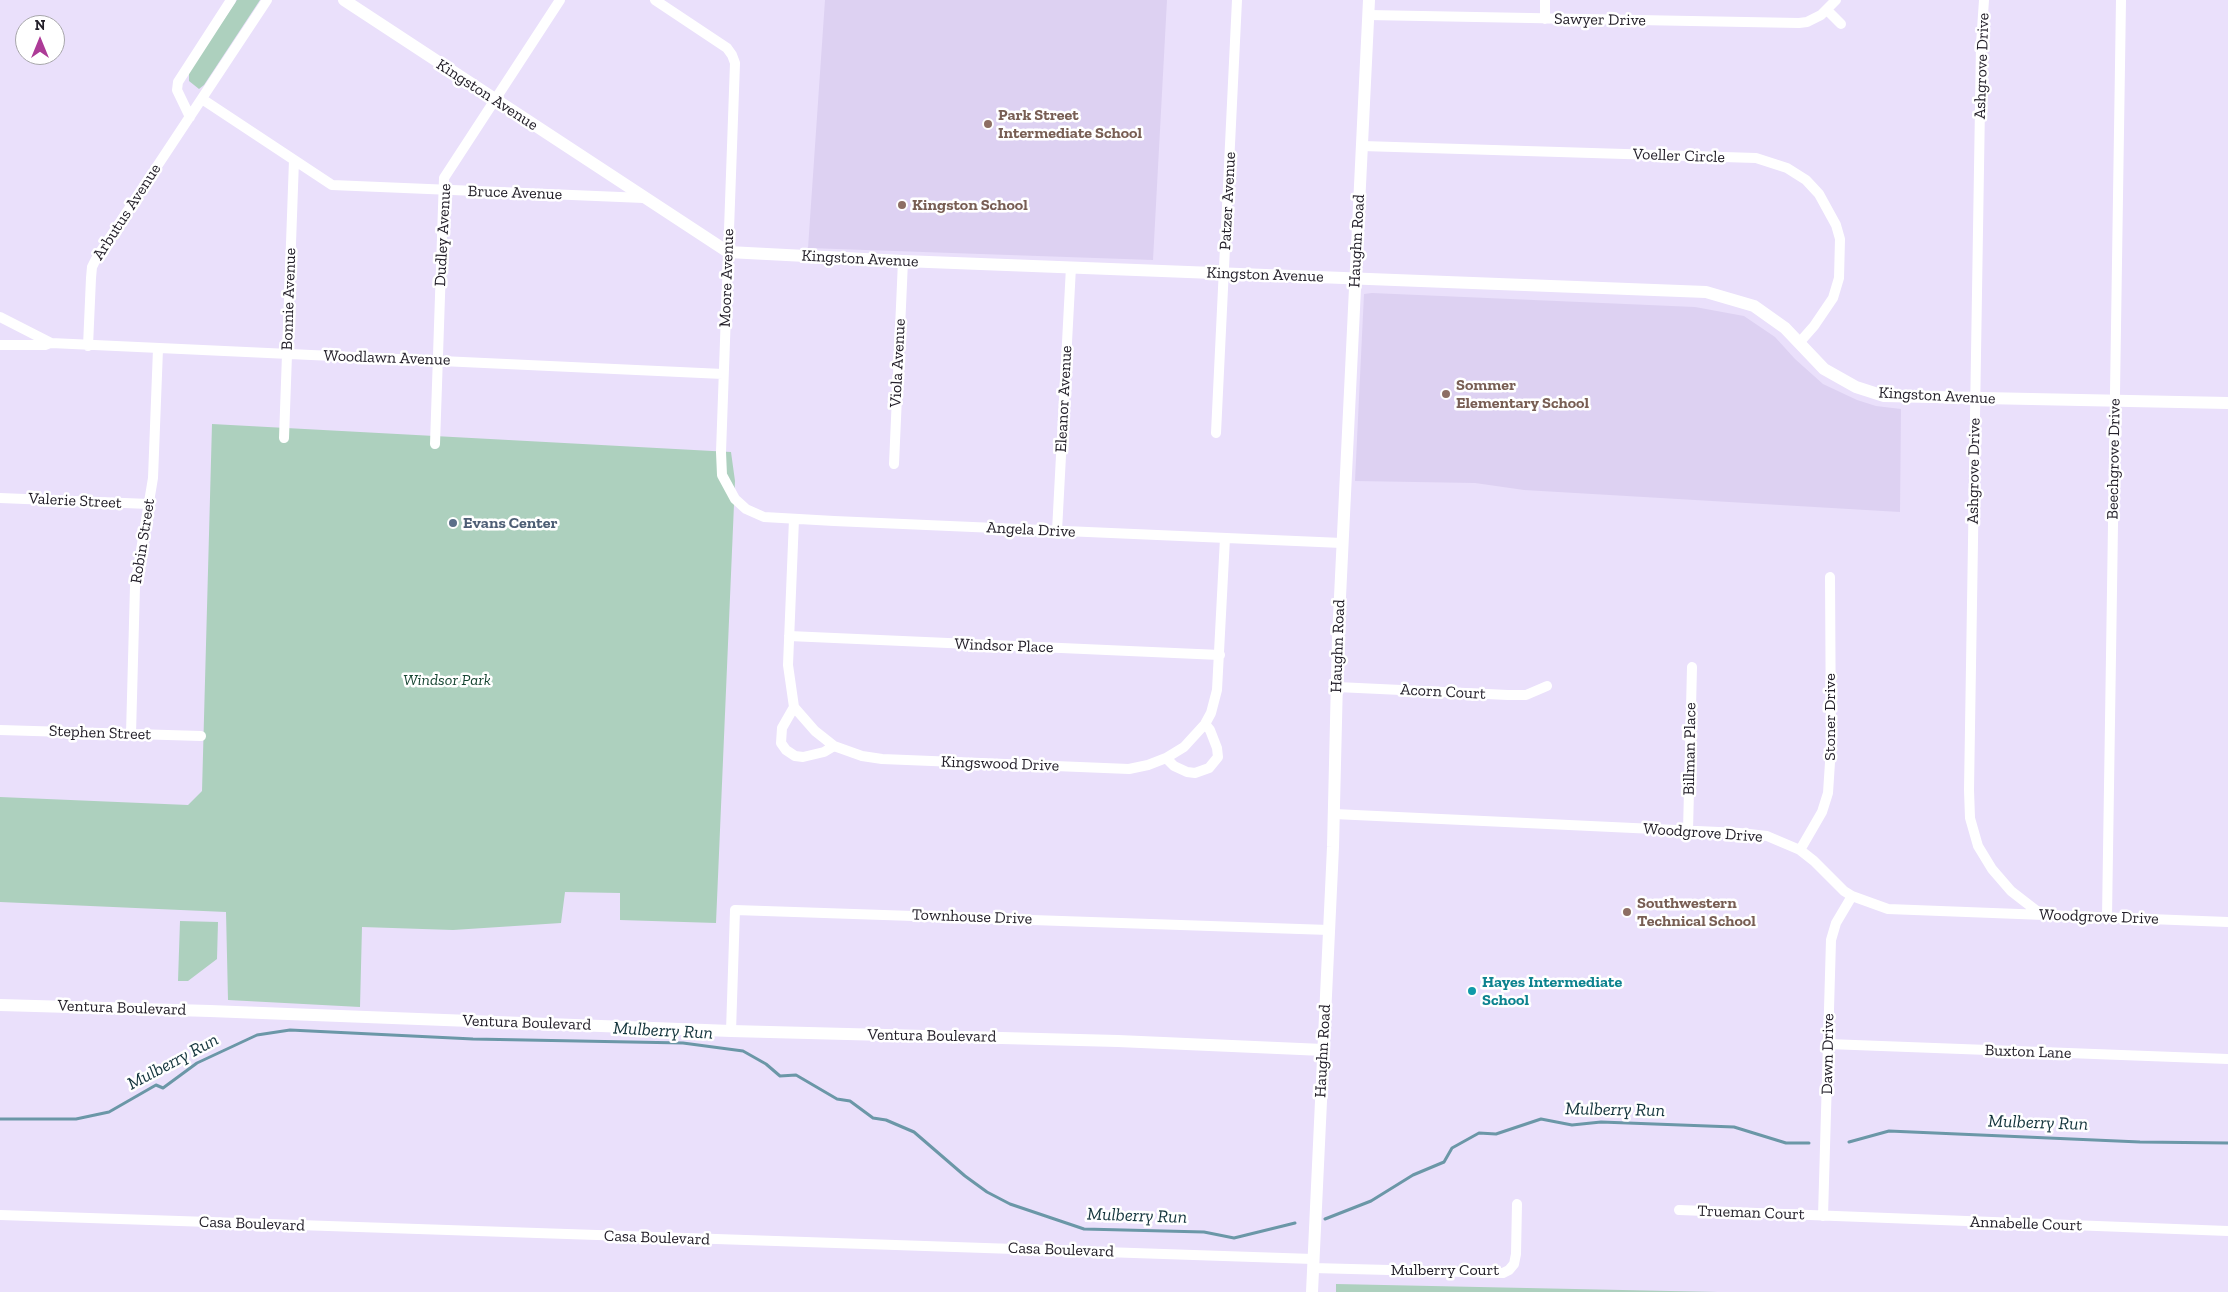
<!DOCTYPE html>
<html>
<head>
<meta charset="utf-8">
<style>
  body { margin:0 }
  #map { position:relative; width:2228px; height:1292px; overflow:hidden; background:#eae0fb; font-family:"Zilla Slab",serif }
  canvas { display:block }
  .north { position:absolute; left:15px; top:15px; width:50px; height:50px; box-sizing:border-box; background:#fff; border:1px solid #a7a6aa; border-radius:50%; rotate:0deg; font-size:14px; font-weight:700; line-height:20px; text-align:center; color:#24202a }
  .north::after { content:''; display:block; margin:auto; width:18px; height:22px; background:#ad3b97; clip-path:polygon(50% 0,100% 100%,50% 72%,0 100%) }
</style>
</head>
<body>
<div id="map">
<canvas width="2228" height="1292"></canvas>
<div class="north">N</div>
</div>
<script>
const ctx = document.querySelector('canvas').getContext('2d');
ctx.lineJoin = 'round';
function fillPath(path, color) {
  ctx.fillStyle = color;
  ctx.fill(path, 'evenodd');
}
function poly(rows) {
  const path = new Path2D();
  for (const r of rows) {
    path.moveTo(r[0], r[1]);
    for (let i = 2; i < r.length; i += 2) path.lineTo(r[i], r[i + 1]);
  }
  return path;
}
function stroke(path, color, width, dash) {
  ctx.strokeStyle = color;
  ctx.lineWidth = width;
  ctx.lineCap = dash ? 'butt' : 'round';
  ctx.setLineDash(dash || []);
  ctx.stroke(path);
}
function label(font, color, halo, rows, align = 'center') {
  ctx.font = font + ' "Zilla Slab",serif';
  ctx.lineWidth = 5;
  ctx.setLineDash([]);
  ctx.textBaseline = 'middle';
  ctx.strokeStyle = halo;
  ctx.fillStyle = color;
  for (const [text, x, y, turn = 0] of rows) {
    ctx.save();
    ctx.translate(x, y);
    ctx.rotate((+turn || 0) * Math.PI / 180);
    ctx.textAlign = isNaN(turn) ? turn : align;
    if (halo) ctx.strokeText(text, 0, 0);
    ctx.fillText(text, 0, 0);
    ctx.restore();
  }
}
const built = poly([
  [825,0,1167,0,1153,260,808,248],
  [1372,293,1695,307,1744,316,1775,337,1795,359,1823,384,1857,400,1876,406,1901,409,1900,512,1524,490,1475,483,1355,481,1364,294]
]);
const green = poly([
  [237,0,260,0,204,85,199,89,189,81,189,71],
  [212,424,731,452,735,481,716,923,620,920,620,893,565,892,561,923,453,930,362,927,360,1007,228,1000,226,912,0,902,0,797,188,805,202,791],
  [180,921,218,922,217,959,188,981,178,981],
  [1336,1284,1718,1292,1336,1292]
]);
const stream = poly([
  [0,1119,76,1119,109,1112,156,1085,163,1088,197,1063,257,1035,290,1030,473,1039,683,1043,743,1051,766,1064,780,1076,796,1075,837,1099,850,1101,873,1118,886,1120,914,1132,965,1176,987,1192,1010,1204,1084,1229,1204,1232,1234,1238,1295,1223],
  [1849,1142,1889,1131,2140,1142,2228,1143],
  [1325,1219,1371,1201,1413,1175,1444,1162,1452,1148,1479,1133,1496,1134,1541,1119,1572,1125,1601,1122,1734,1127,1786,1143,1809,1143]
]);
const minor = poly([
  [655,0,727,48,732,55,735,63,721,452,722,475,735,499,746,509,764,517,834,521,1342,543],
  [1984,0,1981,44,1969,790,1970,818,1978,846,1992,869,2011,891,2042,915],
  [1827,10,1841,24],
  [1368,15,1799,23,1807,22,1821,15,1836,0],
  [1545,19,1545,0],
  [202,99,332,185,644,198],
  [190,117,177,90,178,82,231,0],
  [1362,146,1756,158,1787,168,1806,180,1819,194,1836,225,1840,239,1839,278,1833,298,1814,326,1799,343],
  [0,317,51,343,723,374],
  [0,345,45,345,50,343],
  [88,346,91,278,92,267,97,257,267,0],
  [1216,433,1237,0],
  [284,438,294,160],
  [435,444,444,178,560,0],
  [894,464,903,261],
  [0,498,149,504],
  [794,519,788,665,794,707,815,731,834,746,862,756,882,759,1129,769,1148,765,1166,758,1184,747,1205,724,1211,713,1217,690,1225,538],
  [1057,531,1071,267],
  [789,636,1220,655],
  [1337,687,1508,695,1526,695,1547,686],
  [794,707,782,728,781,743,786,750,795,756,803,757,824,752,834,746],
  [0,730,201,736],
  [131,734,135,586,153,478,158,349],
  [1166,758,1174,766,1187,772,1195,773,1209,768,1218,757,1217,748,1210,730,1205,724],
  [1334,814,1740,833,1767,836,1800,850,1814,861,1844,891,1852,896,1888,909,2228,922],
  [1688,831,1692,667],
  [1800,850,1822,812,1828,793,1831,747,1830,577],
  [2107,917,2121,0],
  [731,1031,735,910,1329,930],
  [1828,1044,2228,1059],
  [1679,1210,2228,1231],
  [0,1215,1313,1259],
  [1823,1216,1831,940,1836,923,1852,896],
  [1313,1268,1503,1273,1509,1270,1514,1264,1516,1254,1517,1204]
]);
const tertiary = poly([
  [344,0,728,252,903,261,1706,292,1754,306,1785,328,1824,369,1856,387,1884,396,2228,403],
  [0,1005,210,1011,731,1031,1118,1041,1323,1050],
  [1312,1292,1333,847,1338,638,1369,0]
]);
const markers = [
  [988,124,5,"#8d6e63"],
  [902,205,5,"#8d6e63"],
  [1446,394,5,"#8d6e63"],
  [453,523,5,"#5c6f8a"],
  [1627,912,5,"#8d6e63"],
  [1472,991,5,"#0f9aa8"]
];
const streetNames = [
  ["Sawyer Drive",1600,20,1],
  ["Ashgrove Drive",1982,66,-88],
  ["Kingston Avenue",487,95,33],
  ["Voeller Circle",1679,156,2],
  ["Bruce Avenue",515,193,2],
  ["Patzer Avenue",1228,201,-87],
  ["Arbutus Avenue",127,212,-57],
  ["Dudley Avenue",443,235,-87],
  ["Haughn Road",1357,241,-87],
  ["Kingston Avenue",860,259,3],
  ["Kingston Avenue",1265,275,2],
  ["Moore Avenue",727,278,-88],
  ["Bonnie Avenue",289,299,-88],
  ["Woodlawn Avenue",387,358,2],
  ["Viola Avenue",898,363,-87],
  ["Kingston Avenue",1937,396,3],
  ["Eleanor Avenue",1064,399,-87],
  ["Beechgrove Drive",2114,459,-89],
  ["Ashgrove Drive",1974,471,-89],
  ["Valerie Street",75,501,3],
  ["Angela Drive",1031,530,3],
  ["Robin Street",143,541,-81],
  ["Windsor Place",1004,646,2],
  ["Haughn Road",1338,646,-88],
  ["Acorn Court",1443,692,3],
  ["Stoner Drive",1830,717,-90],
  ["Stephen Street",100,733,2],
  ["Billman Place",1690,749,-89],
  ["Kingswood Drive",1000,764,2],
  ["Woodgrove Drive",1703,833,4],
  ["Townhouse Drive",972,917,2],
  ["Woodgrove Drive",2099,917,2],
  ["Ventura Boulevard",122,1008,2],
  ["Ventura Boulevard",527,1023,2],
  ["Ventura Boulevard",932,1036,1],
  ["Haughn Road",1323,1051,-87],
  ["Buxton Lane",2028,1052,2],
  ["Dawn Drive",1828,1054,-89],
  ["Trueman Court",1751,1213,2],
  ["Casa Boulevard",252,1224,2],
  ["Annabelle Court",2026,1224,2],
  ["Casa Boulevard",657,1238,2],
  ["Casa Boulevard",1061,1250,2],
  ["Mulberry Court",1445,1270]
];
const educationNames = [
  ["Park Street",998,115],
  ["Intermediate School",998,133],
  ["Kingston School",912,205],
  ["Sommer",1456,385],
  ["Elementary School",1456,403],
  ["Southwestern",1637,903],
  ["Technical School",1637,921]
];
const serviceNames = [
  ["Evans Center",463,523]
];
const parkNames = [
  ["Windsor Park",447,680]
];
const cultureNames = [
  ["Hayes Intermediate",1482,982],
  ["School",1482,1000]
];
const waterNames = [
  ["Mulberry Run",663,1031,3],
  ["Mulberry Run",173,1062,-28],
  ["Mulberry Run",1615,1110,1],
  ["Mulberry Run",2038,1123,2],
  ["Mulberry Run",1137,1216,2]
];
fillPath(built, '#ddd1f2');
fillPath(green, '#add0be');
stroke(stream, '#6b97a7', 3);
stroke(minor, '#fff', 10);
stroke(tertiary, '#fff', 12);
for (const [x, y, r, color] of markers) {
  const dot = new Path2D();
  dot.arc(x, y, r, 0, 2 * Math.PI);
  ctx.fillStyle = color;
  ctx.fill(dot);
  stroke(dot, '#fff', 2);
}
label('16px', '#24202a', '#fff', streetNames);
label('bold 16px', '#785e54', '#fff', educationNames, 'left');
label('bold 16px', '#4e5e75', '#fff', serviceNames, 'left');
label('italic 16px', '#184633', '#fff', parkNames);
label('bold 16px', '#0d838f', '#fff', cultureNames, 'left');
label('italic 18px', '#12333b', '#fff', waterNames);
</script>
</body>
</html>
